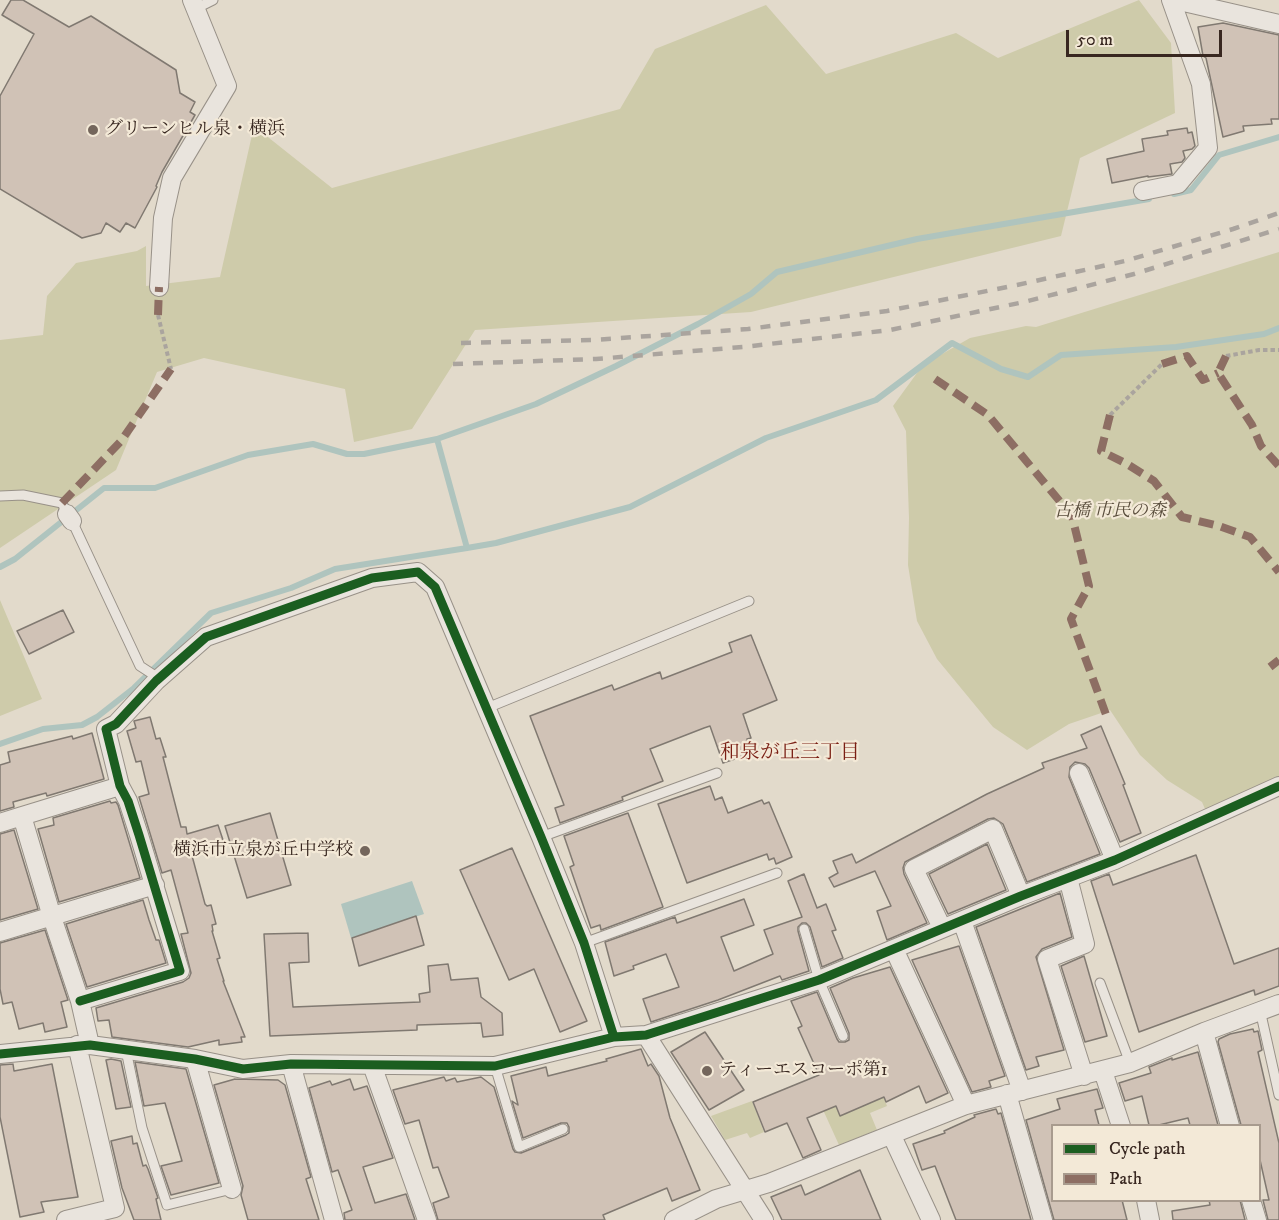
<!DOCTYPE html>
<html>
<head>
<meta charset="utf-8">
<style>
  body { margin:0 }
  #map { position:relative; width:1279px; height:1220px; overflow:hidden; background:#e2dacb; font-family:"IM FELL DW Pica",serif }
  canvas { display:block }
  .legend { position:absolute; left:1051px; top:1124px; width:210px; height:78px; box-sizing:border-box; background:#f3e9d7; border:2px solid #a89b8e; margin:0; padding:8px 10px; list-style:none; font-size:18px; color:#382720 }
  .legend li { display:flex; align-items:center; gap:12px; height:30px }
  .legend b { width:30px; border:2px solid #a89b8e }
  .scale { position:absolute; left:1066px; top:30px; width:156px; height:27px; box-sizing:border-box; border:3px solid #382720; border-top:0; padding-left:8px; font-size:18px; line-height:21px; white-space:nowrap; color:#382720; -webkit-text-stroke:4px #f3e9d7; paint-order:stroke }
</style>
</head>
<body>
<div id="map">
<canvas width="1279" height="1220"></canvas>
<ul class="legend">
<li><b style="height:8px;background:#1b5e20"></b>Cycle path</li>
<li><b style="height:8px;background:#8d6e63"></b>Path</li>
</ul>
<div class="scale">50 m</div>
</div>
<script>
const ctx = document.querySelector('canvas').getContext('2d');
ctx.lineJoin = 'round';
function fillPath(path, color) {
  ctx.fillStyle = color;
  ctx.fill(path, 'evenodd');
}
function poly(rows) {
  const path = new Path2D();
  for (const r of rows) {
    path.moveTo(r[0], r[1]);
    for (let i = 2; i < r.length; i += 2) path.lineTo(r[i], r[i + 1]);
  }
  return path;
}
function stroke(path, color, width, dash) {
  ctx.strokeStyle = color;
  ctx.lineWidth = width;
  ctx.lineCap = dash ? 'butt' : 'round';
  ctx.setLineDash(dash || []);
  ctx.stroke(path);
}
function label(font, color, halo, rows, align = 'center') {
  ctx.font = font + ' "IM FELL DW Pica","Noto Serif JP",serif';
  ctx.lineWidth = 4.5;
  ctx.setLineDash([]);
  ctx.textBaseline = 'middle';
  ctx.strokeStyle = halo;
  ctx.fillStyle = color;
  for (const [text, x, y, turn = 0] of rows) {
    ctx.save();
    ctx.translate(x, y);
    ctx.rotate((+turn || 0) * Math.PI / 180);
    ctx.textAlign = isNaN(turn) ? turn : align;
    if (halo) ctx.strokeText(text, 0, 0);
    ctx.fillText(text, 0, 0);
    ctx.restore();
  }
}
const green = poly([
  [1139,0,1171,43,1175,113,1080,158,1061,236,751,312,475,330,412,429,354,442,345,389,204,358,157,372,116,470,0,548,0,340,43,335,47,296,76,263,137,251,146,246,146,286,220,277,254,126,332,188,620,109,655,49,766,5,826,74,956,33,998,58],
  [1279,252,1279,776,1205,809,1202,802,1167,780,1140,755,1110,710,1069,724,1027,750,993,727,937,659,917,621,908,565,909,518,906,431,893,406,917,373,928,362,970,338,1026,326,1036,327],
  [0,600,42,699,0,716],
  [841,1064,874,1073,887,1106,870,1113,877,1130,839,1145,809,1079],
  [752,1101,764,1132,750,1138,747,1133,725,1140,711,1116]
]);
const water = poly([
  [412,881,424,914,351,938,341,904]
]);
const stream = poly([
  [1174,194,1191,190,1219,155,1279,137],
  [437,439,536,404,616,366,698,324,751,294,777,272,917,239,1149,199],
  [0,567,15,559,104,488,155,488,248,455,313,444,347,454,364,454,437,439,467,548,496,543,630,507,766,438,876,400,952,343,1001,369,1028,377,1061,355,1176,347,1264,334,1279,328],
  [0,744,43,729,82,725,97,717,134,688,211,613,291,588,335,569,467,548]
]);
const building = poly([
  [11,0,23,0,69,27,91,16,176,70,180,93,195,102,190,112,195,115,162,172,156,186,157,187,135,228,126,223,120,232,106,223,101,233,82,238,0,189,0,96,34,34,2,15,11,0],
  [1223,23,1279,35,1279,119,1271,119,1272,124,1243,126,1244,131,1223,137,1206,58,1203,56,1198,27,1223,23],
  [1187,128,1188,133,1192,132,1195,146,1192,149,1183,151,1185,158,1182,162,1170,164,1172,174,1148,177,1148,176,1112,183,1107,159,1144,151,1142,139,1168,135,1167,131,1187,128],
  [63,610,74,632,29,654,17,631,63,610],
  [751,635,777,700,743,714,751,738,747,739,752,753,723,763,710,726,704,728,650,749,663,781,622,797,623,800,560,823,555,808,564,805,530,716,612,685,614,690,660,672,662,679,732,652,729,643,751,635],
  [150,717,156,739,160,738,166,757,163,757,181,827,186,827,187,834,218,825,224,843,191,852,205,904,207,906,211,905,216,924,212,925,213,931,212,931,220,958,217,959,224,981,223,981,245,1037,241,1037,242,1042,219,1045,219,1040,188,1047,112,1037,109,1020,98,1021,96,1008,183,982,189,978,191,973,181,934,188,933,171,870,162,873,139,797,149,794,141,761,136,762,127,731,136,728,134,721,150,717],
  [1101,726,1125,784,1123,785,1141,833,1120,842,1089,768,1085,764,1075,762,1070,767,1069,777,1100,854,1027,882,1003,824,994,818,988,819,905,862,903,868,904,874,927,923,887,940,877,911,891,906,875,871,834,887,829,878,838,873,833,861,852,854,856,863,987,794,1044,768,1042,763,1087,748,1081,735,1101,726],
  [92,733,104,779,47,796,46,793,13,802,14,807,0,811,0,765,10,762,8,752,72,736,73,739,92,733],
  [710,786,715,800,722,797,728,813,762,800,764,804,769,802,792,857,776,864,774,858,769,860,767,854,687,883,658,804,710,786],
  [110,801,111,803,116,802,118,805,140,878,59,902,38,829,54,825,53,818,110,801],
  [270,813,291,885,247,898,225,826,270,813],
  [628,813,663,907,601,930,600,925,591,928,570,867,574,865,564,836,628,813],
  [14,830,38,909,0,920,0,834,14,830],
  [987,844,1006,890,948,914,929,874,987,844],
  [512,848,587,1021,560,1032,534,969,509,980,460,870,512,848],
  [1196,855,1234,964,1279,948,1279,986,1255,995,1254,990,1139,1032,1091,881,1109,874,1113,885,1196,855],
  [804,874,817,908,826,904,836,930,832,931,843,958,822,967,810,927,806,923,802,923,798,927,798,931,809,971,782,980,780,976,718,1000,651,1022,643,999,679,987,666,954,633,966,634,969,614,976,605,942,675,917,677,923,744,899,754,925,721,937,734,971,773,954,764,930,802,917,788,881,804,874],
  [1060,893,1072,937,1042,949,1036,957,1064,1050,1036,1057,1039,1066,1026,1070,976,927,1060,893],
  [143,900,149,920,156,940,159,940,166,963,87,987,66,924,143,900],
  [416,916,424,945,359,966,352,938,416,916],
  [45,930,68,1000,61,1002,67,1027,45,1032,43,1023,19,1029,12,1002,3,1004,0,989,0,943,45,930],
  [308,933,309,962,289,963,293,1007,420,1002,419,994,430,992,428,966,448,964,451,980,478,978,481,997,502,1013,503,1035,483,1037,481,1023,417,1025,417,1030,270,1036,264,934,308,933],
  [959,946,1005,1076,989,1081,991,1087,972,1092,912,960,959,946],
  [1084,956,1107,1036,1085,1042,1061,966,1084,956],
  [890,967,948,1093,926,1103,919,1086,886,1102,884,1097,840,1116,836,1106,807,1118,821,1150,803,1158,787,1123,765,1132,753,1102,819,1075,798,1028,802,1026,791,1001,817,992,837,1039,839,1042,845,1042,849,1040,849,1033,830,988,853,978,890,967],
  [1253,1029,1254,1032,1258,1031,1262,1050,1258,1052,1279,1143,1279,1220,1268,1220,1263,1200,1269,1200,1260,1160,1260,1125,1241,1125,1218,1042,1219,1039,1230,1034,1253,1029],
  [705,1032,744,1090,709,1110,671,1052,705,1032],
  [641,1049,648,1066,651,1064,659,1076,670,1118,700,1190,672,1201,667,1188,603,1215,605,1220,438,1220,433,1203,449,1197,438,1167,433,1168,419,1120,405,1124,393,1090,444,1077,446,1081,455,1078,457,1082,481,1077,494,1087,513,1149,515,1152,521,1153,566,1135,569,1133,569,1127,567,1123,561,1123,523,1138,512,1101,518,1105,511,1076,546,1067,548,1076,607,1061,606,1059,641,1049],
  [1198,1052,1218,1125,1190,1125,1188,1118,1159,1125,1149,1125,1142,1096,1125,1101,1119,1083,1151,1073,1149,1067,1172,1058,1172,1060,1198,1052],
  [111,1059,121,1061,131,1107,116,1109,106,1060,111,1059],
  [135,1062,186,1069,219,1183,171,1195,161,1166,182,1161,165,1103,144,1106,135,1062],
  [13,1064,14,1071,52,1064,78,1197,41,1202,44,1212,20,1217,0,1117,0,1065,13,1064],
  [235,1079,278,1080,285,1085,311,1177,306,1179,319,1220,248,1220,241,1195,243,1186,214,1085,235,1079],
  [350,1079,354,1090,367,1086,393,1158,363,1167,375,1203,406,1194,415,1220,345,1220,344,1213,352,1210,338,1170,332,1172,309,1088,330,1081,332,1085,350,1079],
  [1097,1089,1103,1108,1095,1110,1099,1125,1053,1125,1053,1200,1122,1200,1127,1220,1054,1220,1026,1120,1060,1109,1057,1099,1097,1089],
  [996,1109,998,1114,1001,1113,1031,1220,956,1220,935,1166,922,1170,913,1144,945,1133,944,1131,975,1117,974,1115,996,1109],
  [132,1136,133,1144,137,1143,143,1166,146,1165,148,1169,158,1198,156,1199,161,1220,134,1220,122,1188,111,1141,132,1136],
  [860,1170,881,1220,782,1220,771,1197,801,1185,805,1195,860,1170],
  [1209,1200,1240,1200,1245,1220,1173,1220,1172,1211,1210,1205,1209,1200]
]);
const path = poly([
  [158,315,171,369],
  [1226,356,1259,350,1279,350],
  [1110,415,1162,364]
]);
const service = poly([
  [195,9,213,0],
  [0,496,23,495,62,503,67,514],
  [72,521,140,666,160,679],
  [487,708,749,601],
  [541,837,717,773],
  [804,929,819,980,843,1036],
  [584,943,777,873],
  [1100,983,1130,1063],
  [1260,1010,1279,1095],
  [126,1050,142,1128,167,1205,232,1189],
  [495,1066,519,1147,563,1129]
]);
const minor = poly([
  [1175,0,1279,24],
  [1143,191,1178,184,1208,148,1201,84,1171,0],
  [159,287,163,218,172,178,227,86,192,0],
  [67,514,72,521],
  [1079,773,1115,860],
  [22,816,120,786],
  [0,823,22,816,52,917,80,1001,90,1045],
  [1068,878,1085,944,1047,959,1084,1076],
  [962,921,1022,1091],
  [942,928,914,869,993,829,1021,896],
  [0,932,155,885],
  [894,949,966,1105],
  [80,1001,180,971,139,835,128,801,120,786,106,729,116,724,156,681,206,637,372,578,418,572,435,587,541,837,584,943,614,1037],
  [1204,1032,1230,1126],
  [646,1035,764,1220],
  [0,1054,90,1045,195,1059,243,1069,291,1064,495,1066,614,1037,646,1035,819,980,1021,896,1115,860,1279,786],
  [195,1059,232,1189],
  [291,1064,334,1220],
  [372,1065,427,1220],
  [1103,1071,1121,1126],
  [1007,1094,1043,1220],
  [892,1136,931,1220],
  [1146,1200,1150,1220],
  [1251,1200,1257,1220],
  [66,1220,115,1208,77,1045],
  [674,1220,716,1199,769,1183,966,1105,1130,1063,1204,1032,1279,1004]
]);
const rail = poly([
  [461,343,593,340,748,329,887,311,1017,285,1125,261,1233,229,1279,213],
  [453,364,596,359,743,347,890,330,1024,302,1134,274,1279,229]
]);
const quiet = poly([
  [158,315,159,287],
  [1226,356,1218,373,1252,425,1261,446,1279,466],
  [1162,364,1187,356,1203,380,1218,373],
  [935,379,988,415,1072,516,1089,586,1071,619,1108,720],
  [1110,415,1101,451,1127,464,1154,481,1182,517,1219,526,1250,537,1279,572],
  [62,503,121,441,171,369],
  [1270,667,1279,660]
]);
const cycleway = poly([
  [80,1001,180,971,139,835,128,801,120,786,106,729,116,724,156,681,206,637,372,578,418,572,435,587,541,837,584,943,614,1037],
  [0,1054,90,1045,195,1059,243,1069,291,1064,495,1066,614,1037,646,1035,819,980,1021,896,1115,860,1279,786]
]);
const markers = [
  [93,130,6,"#74665c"],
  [365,851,6,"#74665c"],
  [707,1071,6,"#74665c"]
];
const poiNames = [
  ["グリーンヒル泉・横浜",105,130],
  ["横浜市立泉が丘中学校",353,851,"right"],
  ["ティーエスコーポ第1",719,1071]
];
const parkNames = [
  ["古橋 市民の森",1110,512]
];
const neighbourhoodNames = [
  ["和泉が丘三丁目",790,754]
];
fillPath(green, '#cecbaa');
fillPath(water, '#afc4be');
stroke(stream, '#afc4be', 6);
fillPath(building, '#d0c2b6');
stroke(building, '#807971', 1.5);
stroke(service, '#989188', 11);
stroke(minor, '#989188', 20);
stroke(path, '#aaa49e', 4, [4.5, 3]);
stroke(service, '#e9e4dd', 9);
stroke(minor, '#e9e4dd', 18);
stroke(rail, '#aaa49e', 4.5, [10, 10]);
stroke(quiet, '#8d6e63', 8, [15, 8]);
stroke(cycleway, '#1b5e20', 9);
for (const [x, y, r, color] of markers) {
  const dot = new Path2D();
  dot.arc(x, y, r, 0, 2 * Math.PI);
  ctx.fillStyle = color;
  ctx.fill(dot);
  stroke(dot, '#f3e9d7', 2);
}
label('18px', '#382720', '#f3e9d7', poiNames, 'left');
label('italic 18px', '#594d3c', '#f3e9d7', parkNames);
label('20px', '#7a1f14', '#f3e9d7', neighbourhoodNames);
</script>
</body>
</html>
